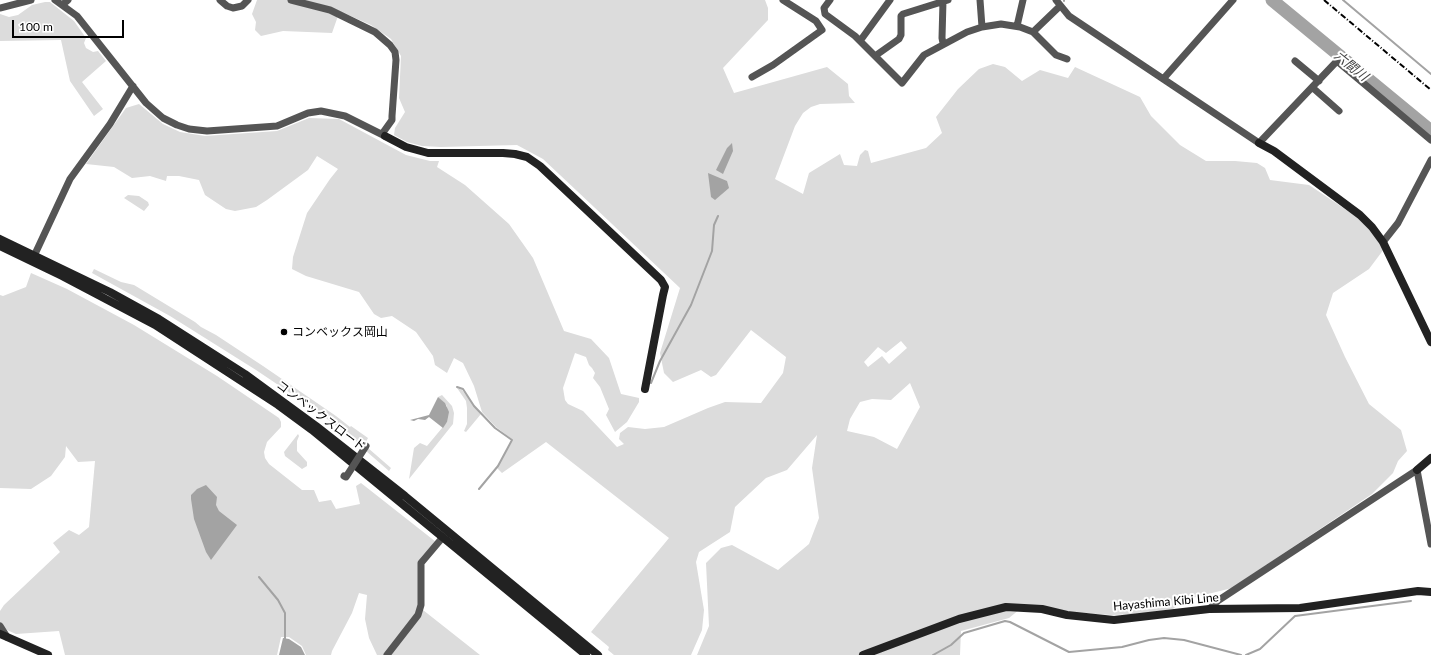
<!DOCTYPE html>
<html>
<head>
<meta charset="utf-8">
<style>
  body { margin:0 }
  #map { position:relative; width:1431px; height:655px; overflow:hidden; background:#fff; font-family:Lato,sans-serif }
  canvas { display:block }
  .scale { position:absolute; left:12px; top:20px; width:112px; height:18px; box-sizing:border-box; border:2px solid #000; border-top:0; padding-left:5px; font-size:12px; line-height:14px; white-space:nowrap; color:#000; -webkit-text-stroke:3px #fff; paint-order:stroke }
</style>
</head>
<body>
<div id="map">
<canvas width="1431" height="655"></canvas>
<div class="scale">100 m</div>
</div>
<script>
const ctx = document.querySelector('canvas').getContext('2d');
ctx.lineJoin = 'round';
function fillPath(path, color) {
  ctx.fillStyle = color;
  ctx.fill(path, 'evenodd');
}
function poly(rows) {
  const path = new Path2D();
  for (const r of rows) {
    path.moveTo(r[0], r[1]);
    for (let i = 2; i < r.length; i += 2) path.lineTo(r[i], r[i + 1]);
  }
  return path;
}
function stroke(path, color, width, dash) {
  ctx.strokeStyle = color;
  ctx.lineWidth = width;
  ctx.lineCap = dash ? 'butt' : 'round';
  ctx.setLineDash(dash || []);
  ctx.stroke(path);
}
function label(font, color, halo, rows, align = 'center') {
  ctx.font = font + ' Lato,"Noto Sans JP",sans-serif';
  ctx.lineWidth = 4;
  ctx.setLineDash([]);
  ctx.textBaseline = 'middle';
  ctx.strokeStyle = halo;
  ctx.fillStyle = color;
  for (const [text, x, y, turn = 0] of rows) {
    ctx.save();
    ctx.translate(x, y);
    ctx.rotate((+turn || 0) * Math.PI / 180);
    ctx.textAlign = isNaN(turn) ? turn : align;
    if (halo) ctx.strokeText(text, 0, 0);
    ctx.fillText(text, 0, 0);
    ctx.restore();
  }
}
const green = poly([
  [257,0,765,0,768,8,768,20,723,68,734,93,827,67,848,84,849,96,855,103,820,104,811,107,803,113,795,126,775,179,803,194,809,173,840,154,844,165,857,166,860,155,865,150,868,151,871,163,926,148,942,133,936,117,958,89,979,69,993,64,1005,67,1022,81,1040,70,1068,78,1075,67,1140,97,1151,116,1180,145,1206,161,1235,161,1257,163,1265,168,1270,180,1309,185,1357,217,1374,234,1384,249,1369,269,1333,293,1326,315,1345,357,1369,404,1401,430,1407,451,1398,461,1393,473,1372,494,1232,588,1184,600,1173,609,1141,614,1111,615,1068,612,1025,605,1009,618,961,631,960,655,697,655,709,626,706,563,721,548,732,545,778,570,809,544,819,518,812,468,817,435,787,470,766,478,735,507,730,532,699,552,696,562,704,610,702,630,691,655,614,655,608,650,609,647,591,632,669,538,546,442,502,473,497,468,513,440,496,427,482,412,474,386,463,363,454,358,447,373,435,365,433,356,416,332,392,316,381,318,374,314,359,292,306,276,292,269,293,257,307,213,330,179,338,169,317,156,308,170,267,200,256,207,235,211,226,209,205,195,199,180,179,176,167,176,166,181,150,176,132,178,114,167,86,164,126,108,139,104,163,124,180,132,205,136,277,131,309,118,339,119,406,155,430,161,439,161,437,167,465,185,509,224,533,258,564,331,591,339,609,358,621,394,639,398,639,402,627,422,615,432,606,415,609,409,600,387,593,378,595,373,592,368,589,365,586,357,575,353,563,388,565,400,568,404,583,411,617,447,624,444,619,439,620,433,628,427,645,429,664,427,708,408,725,402,761,403,783,373,786,357,751,330,716,375,711,377,701,370,673,382,664,373,660,353,680,288,543,159,517,145,441,147,422,146,407,142,394,135,395,128,405,112,399,98,401,56,391,39,371,25,328,6,338,16,332,33,283,31,261,36,255,30,256,22,252,14],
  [901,341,907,348,889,364,882,356,868,367,864,362,878,347,886,353],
  [910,383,920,407,897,449,874,437,847,431,850,419,860,402,872,399,891,400],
  [45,2,50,2,74,21,86,38,84,43,86,48,93,52,98,51,106,61,82,82,103,109,94,116,70,81,61,40,0,41,0,14,9,17,18,15,32,5],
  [128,195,139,196,148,202,149,205,144,211,124,198],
  [94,269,121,282,134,285,195,322,201,327,216,335,263,366,336,416,350,427,351,426,368,438,363,447,317,411,256,370,170,316,92,273],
  [31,273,67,289,134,325,217,376,279,418,281,422,281,427,267,442,264,452,265,458,269,464,302,490,314,490,319,502,331,500,336,509,360,504,356,486,361,483,436,542,421,560,423,610,480,655,377,655,369,638,365,619,367,595,359,593,352,613,332,651,331,655,306,655,302,646,289,637,281,637,277,655,65,655,59,631,16,634,7,630,0,622,0,611,4,605,60,552,53,543,69,530,79,535,89,527,95,461,78,462,66,446,65,457,51,476,31,489,0,488,0,295,3,296,26,287],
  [457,388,462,390,481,414,466,432,464,431,467,424,467,408,466,401],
  [442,395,452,406,454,413,453,424,409,479,414,448,420,443,427,446,447,422,447,406,438,397],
  [298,434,299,436,297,441,297,451,307,462,307,466,302,469,285,456,284,452],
  [368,448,391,468,389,471,366,451]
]);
const water = poly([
  [732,143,733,151,723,174,716,170,727,148],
  [708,173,727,181,729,188,715,200,711,197],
  [438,397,445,403,449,412,447,422,443,428,429,417,425,420,418,419,414,421,410,420,429,415],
  [206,485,217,497,216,505,219,511,237,525,211,560,206,552,194,519,191,499,191,495,197,489],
  [283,638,289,639,301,647,305,655,279,655]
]);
const stream = poly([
  [1343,0,1431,74],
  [1064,1,1064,0],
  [651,383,660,361,691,305,712,251,714,225,718,216],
  [457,387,463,389,474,406,495,428,512,440,498,466,479,489],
  [259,577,278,600,285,613,285,640],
  [933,655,951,645,964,633,1005,621,1010,622,1069,652,1122,647,1149,640,1164,638,1184,640,1241,655],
  [1246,655,1260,649,1295,616,1411,601]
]);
const river = poly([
  [1272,0,1431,131]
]);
const street = poly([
  [55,0,77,16,146,103,163,118,177,125,189,129,207,131,277,126,308,113,321,111,345,116,385,136],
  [220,0,227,6,233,8,242,6,248,0],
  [291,0,330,10,375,32,390,45,395,52,396,60,392,116,392,120,382,134],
  [830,0,824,8,825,14,855,36,902,83,924,55,967,32,982,27,1001,24,1020,27,1033,32,1060,6],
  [980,0,982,27],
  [1056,0,1069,16,1259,143,1337,61,1431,140],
  [943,1,942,38,943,43],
  [62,5,68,0],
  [0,8,31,0],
  [1017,26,1023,0],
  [1033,32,1056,55,1067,59],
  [860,41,890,0],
  [875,56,899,39,901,35,901,16,903,14,948,0],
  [1295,61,1319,81],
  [752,77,773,65,822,30,816,21,783,0],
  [1164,78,1233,0],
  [1313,88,1339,111],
  [1383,242,1398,223,1431,160],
  [35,254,70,179,110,124,133,86],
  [1209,609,1219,600,1417,470,1431,544],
  [0,626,7,637],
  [387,655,418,615,421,605,421,563,443,537]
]);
const secondary = poly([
  [385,136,406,147,428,153,503,153,515,154,527,157,540,166,661,280,665,287,663,295,645,389],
  [1259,143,1274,151,1360,215,1372,227,1383,242,1431,342],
  [0,239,110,292,159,319,245,374,316,426,405,496,598,655],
  [0,246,62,276,155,325,278,405,312,430,586,655],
  [1417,470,1431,458],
  [0,634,48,655],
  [863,655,959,619,1006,607,1042,609,1067,615,1114,620,1209,609,1300,608,1418,591,1431,592]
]);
const rail = poly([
  [1324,0,1431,90]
]);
const streetBridge = poly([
  [344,476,346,477,366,446]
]);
const markers = [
  [284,332,4,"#000"]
];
const poiNames = [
  ["コンベックス岡山",292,332]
];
const streetNames = [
  ["コンベックスロード",321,416,37],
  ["Hayashima Kibi Line",1166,602,-5]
];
const waterNames = [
  ["六間川",1351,66,39]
];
fillPath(green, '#dcdcdc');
fillPath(water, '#a3a3a3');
stroke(stream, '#a3a3a3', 2);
stroke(river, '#a3a3a3', 13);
stroke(street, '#555', 7);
stroke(secondary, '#222', 8);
stroke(rail, '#000', 2, [6, 2, 1, 2]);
stroke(streetBridge, '#555', 7);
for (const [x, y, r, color] of markers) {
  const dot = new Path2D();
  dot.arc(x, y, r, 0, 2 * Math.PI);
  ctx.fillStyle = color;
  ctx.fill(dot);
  stroke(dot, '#fff', 1.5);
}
label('12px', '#000', '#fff', poiNames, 'left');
label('12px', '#000', '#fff', streetNames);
label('italic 13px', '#444', '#fff', waterNames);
</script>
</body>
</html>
